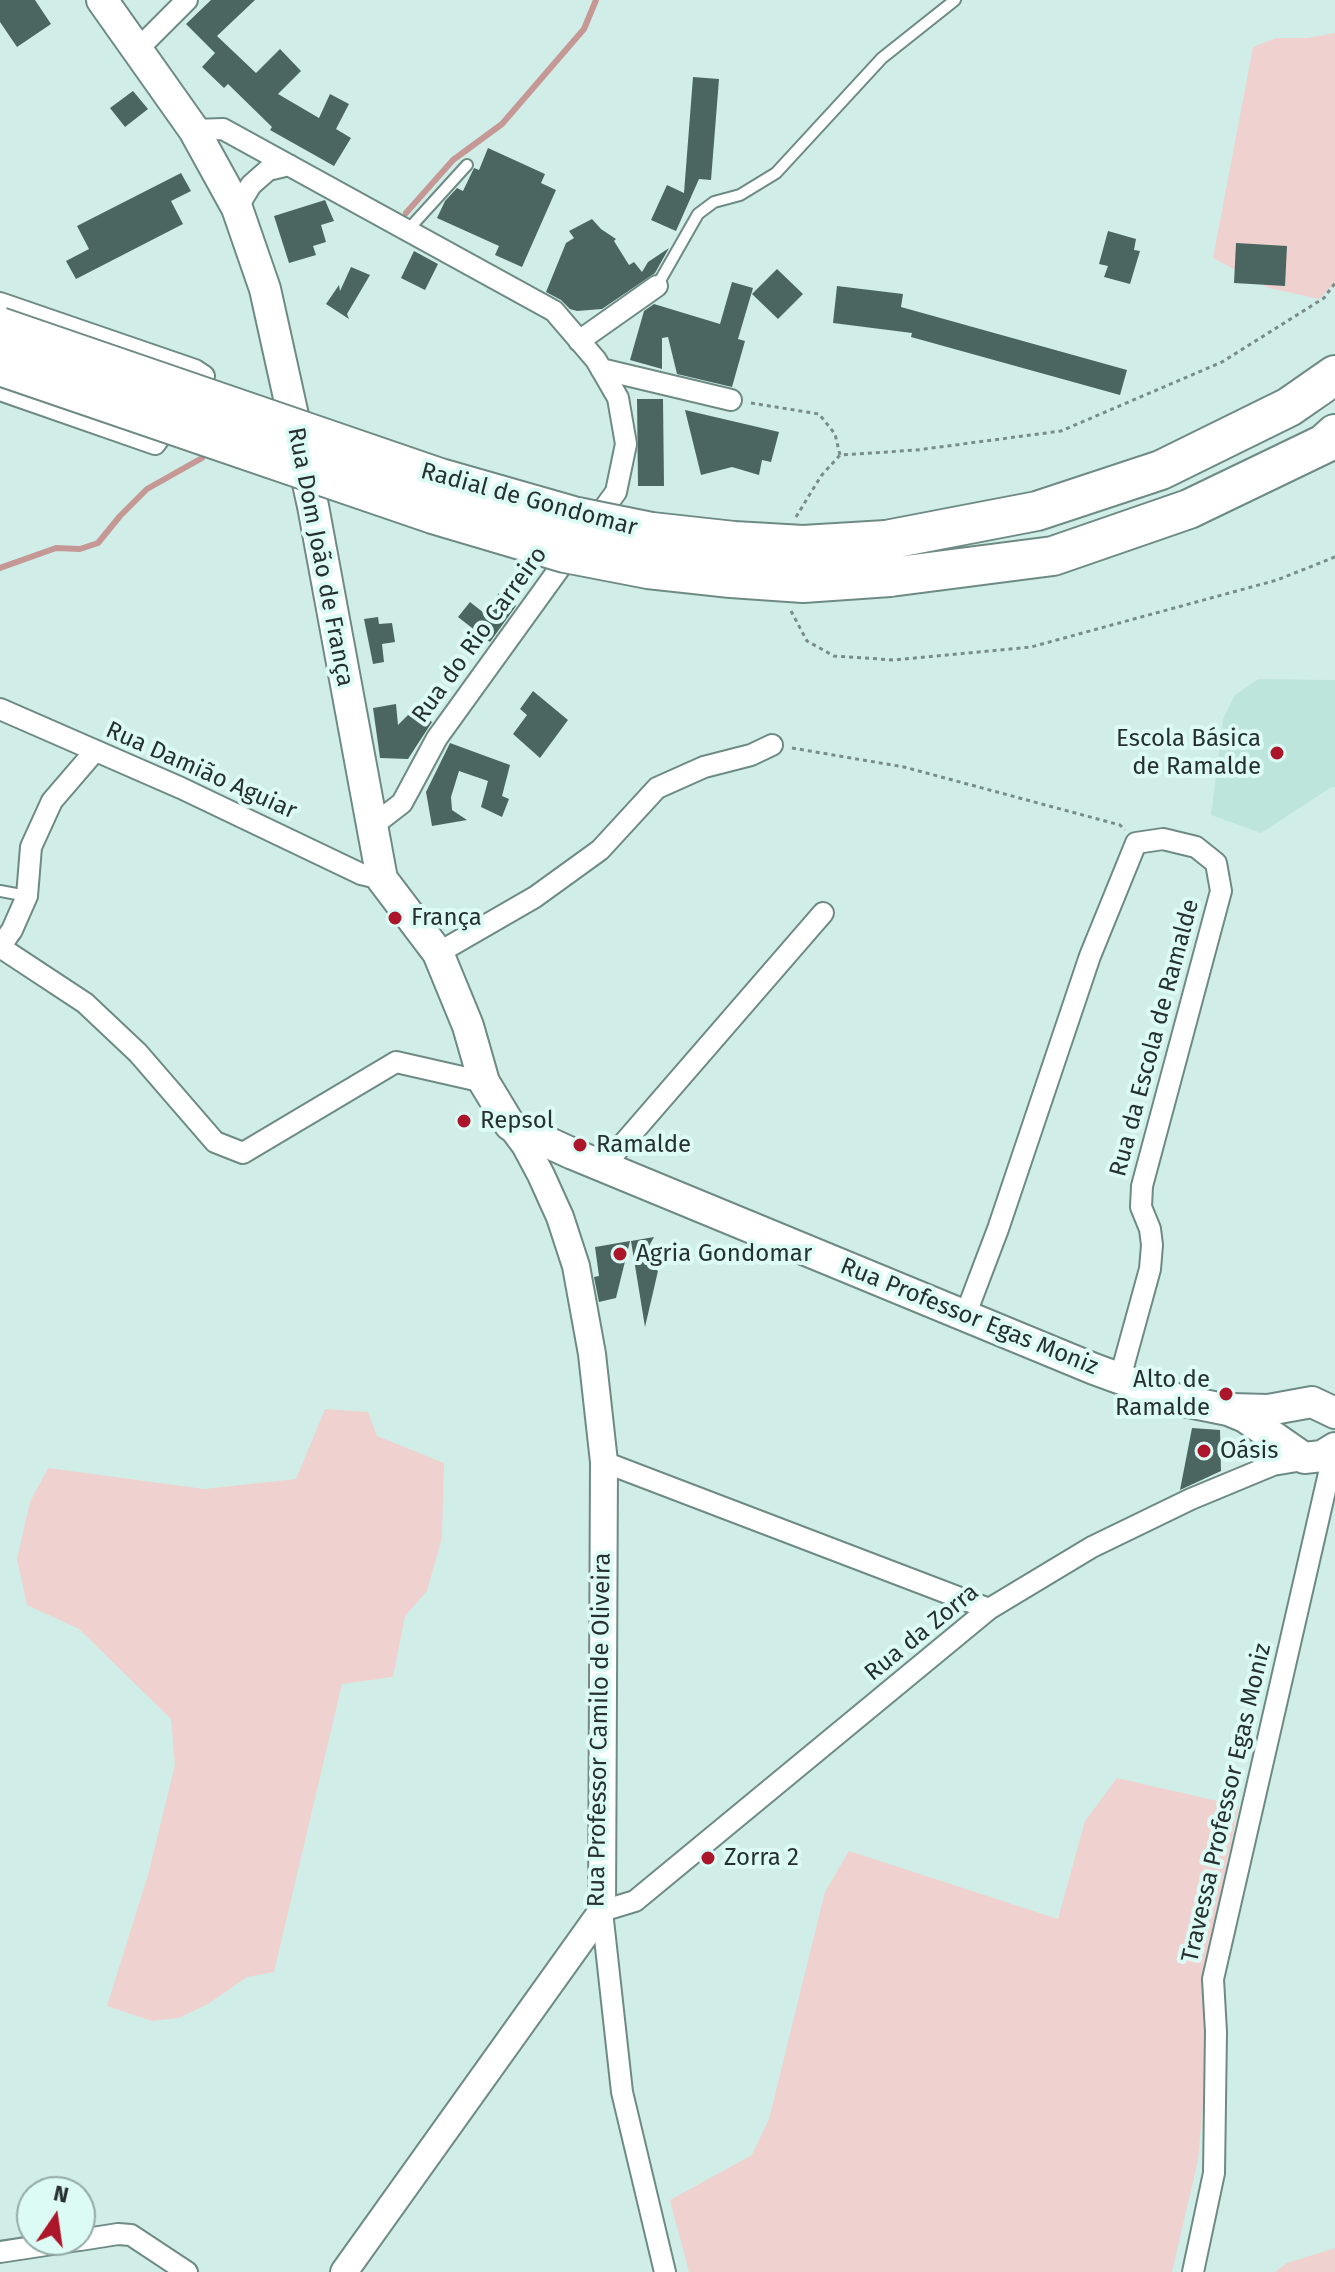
<!DOCTYPE html>
<html>
<head>
<meta charset="utf-8">
<style>
  body { margin:0 }
  #map { position:relative; width:1335px; height:2272px; overflow:hidden; background:#d0eee7; font-family:"Fira Sans",sans-serif }
  canvas { display:block }
  .north { position:absolute; left:16px; top:2176px; width:80px; height:80px; box-sizing:border-box; background:#ddfbf5; border:2px solid #94aaa6; border-radius:50%; rotate:13deg; font-size:22px; font-weight:700; line-height:32px; text-align:center; color:#26312f }
  .north::after { content:''; display:block; margin:auto; width:28px; height:36px; background:#ab162b; clip-path:polygon(50% 0,100% 100%,50% 72%,0 100%) }
</style>
</head>
<body>
<div id="map">
<canvas width="1335" height="2272"></canvas>
<div class="north">N</div>
</div>
<script>
const ctx = document.querySelector('canvas').getContext('2d');
ctx.lineJoin = 'round';
function fillPath(path, color) {
  ctx.fillStyle = color;
  ctx.fill(path, 'evenodd');
}
function poly(rows) {
  const path = new Path2D();
  for (const r of rows) {
    path.moveTo(r[0], r[1]);
    for (let i = 2; i < r.length; i += 2) path.lineTo(r[i], r[i + 1]);
  }
  return path;
}
function stroke(path, color, width, dash) {
  ctx.strokeStyle = color;
  ctx.lineWidth = width;
  ctx.lineCap = dash ? 'butt' : 'round';
  ctx.setLineDash(dash || []);
  ctx.stroke(path);
}
function label(font, color, halo, rows, align = 'center') {
  ctx.font = font + ' "Fira Sans",sans-serif';
  ctx.lineWidth = 8;
  ctx.setLineDash([]);
  ctx.textBaseline = 'middle';
  ctx.strokeStyle = halo;
  ctx.fillStyle = color;
  for (const [text, x, y, turn = 0] of rows) {
    ctx.save();
    ctx.translate(x, y);
    ctx.rotate((+turn || 0) * Math.PI / 180);
    ctx.textAlign = isNaN(turn) ? turn : align;
    if (halo) ctx.strokeText(text, 0, 0);
    ctx.fillText(text, 0, 0);
    ctx.restore();
  }
}
const built = poly([
  [1258,679,1335,680,1335,787,1330,788,1261,833,1211,815,1223,719,1235,695]
]);
const green = poly([
  [1335,33,1335,283,1319,299,1269,288,1213,258,1253,47,1276,38,1307,38],
  [325,1409,368,1412,377,1436,444,1463,442,1537,427,1591,405,1616,393,1677,342,1684,274,1972,247,1977,208,2004,179,2018,152,2021,107,2006,148,1875,175,1765,171,1719,79,1629,27,1605,17,1559,30,1502,48,1468,204,1489,296,1479],
  [1117,1778,1239,1806,1206,1962,1206,2071,1198,2160,1172,2272,689,2272,670,2200,752,2155,769,2119,825,1892,849,1851,1058,1919,1085,1821],
  [1335,2248,1335,2272,1275,2272,1287,2263]
]);
const stream = poly([
  [406,213,453,160,502,124,584,29,596,0],
  [0,568,56,548,80,549,98,543,120,516,147,489,202,458]
]);
const building = poly([
  [0,0,35,0,51,24,17,47,0,22],
  [211,0,255,0,217,36,256,73,280,49,301,71,278,94,319,118,330,94,349,104,336,129,351,138,334,166,270,130,272,127,228,84,224,88,202,67,215,53,186,24],
  [693,77,719,79,711,180,699,179,676,231,651,220,667,185,684,193],
  [133,91,148,109,125,127,110,108],
  [488,148,545,174,541,183,556,190,522,267,495,255,499,246,437,218,445,201,457,188,463,191,474,168,479,170],
  [181,173,191,191,171,201,183,224,76,279,66,261,89,249,77,226],
  [325,200,334,221,321,225,326,242,313,246,316,255,289,263,274,216],
  [592,219,601,229,616,239,614,241,629,265,634,262,642,272,648,262,669,248,655,273,602,309,577,311,570,309,561,300,546,292,566,243,574,238,569,231],
  [1108,231,1136,239,1134,250,1140,251,1130,284,1104,277,1108,266,1099,264],
  [1236,243,1287,246,1285,286,1234,283],
  [414,251,438,264,425,290,401,278],
  [351,267,370,275,347,314,349,319,326,304,339,285,340,291],
  [777,269,803,294,778,319,752,294],
  [732,282,753,288,738,339,745,341,732,387,677,374,668,337,662,338,662,369,630,360,644,311,654,304,720,324],
  [837,286,903,294,901,307,1127,370,1120,395,911,337,912,333,833,323],
  [637,399,663,399,664,486,638,486],
  [685,410,779,432,771,462,762,460,759,475,732,467,701,475],
  [499,593,516,606,490,642,458,617,470,602,484,613],
  [378,617,379,624,392,623,395,642,382,644,384,662,373,664,364,619],
  [533,691,568,720,540,758,513,734,527,715,520,709],
  [396,704,398,725,415,708,432,722,408,759,380,758,373,708],
  [450,743,510,765,502,796,509,799,502,817,481,807,488,781,459,771,451,797,452,810,467,820,432,826,426,792],
  [654,1237,641,1261,658,1271,645,1327,631,1241],
  [630,1241,616,1298,599,1302,594,1277,599,1276,595,1247],
  [1192,1428,1220,1430,1221,1471,1180,1490]
]);
const path = poly([
  [751,403,819,414,835,434,840,455,917,450,1061,431,1222,362,1324,298,1335,283],
  [796,517,821,476,840,455],
  [791,611,807,641,834,656,894,660,1031,647,1277,580,1335,557],
  [792,748,904,767,1120,825,1125,830]
]);
const service = poly([
  [406,232,467,165],
  [657,286,698,214,714,202,740,195,776,173,882,58,955,0],
  [0,891,27,896]
]);
const minor = poly([
  [138,49,187,0],
  [194,130,223,129,554,311,596,360,618,398,626,444,616,492,591,526],
  [237,208,251,185,268,170,289,165],
  [0,303,195,370,204,376,155,444,0,390],
  [579,341,657,286],
  [601,369,731,400],
  [0,709,181,788,361,874,382,879],
  [371,827,402,803,437,738,572,551],
  [0,947,85,1003,138,1053,215,1142,243,1153,396,1062,484,1082],
  [0,947,12,930,27,896,31,847,52,801,95,751],
  [438,953,535,897,600,850,657,788,704,767,751,755,772,745],
  [603,1167,823,913],
  [965,1316,998,1229,1090,956,1136,843,1163,839,1196,847,1216,863,1221,891,1142,1186,1141,1207,1150,1229,1152,1245,1150,1269,1120,1378],
  [604,1462,989,1609],
  [80,2240,118,2234,131,2235,187,2272],
  [0,2252,79,2240],
  [665,2272,622,2092,602,1911,635,1901,989,1609,1092,1547,1191,1499,1273,1465,1309,1459],
  [1193,2272,1214,2173,1216,2032,1213,1979,1335,1447]
]);
const tertiary = poly([
  [344,2272,602,1911,604,1462,592,1354,576,1266,560,1217,541,1175,525,1145,510,1125]
]);
const secondary = poly([
  [102,0,194,130,237,208,265,289,313,506,382,879,438,953,468,1026,484,1082,510,1125,573,1154,1094,1369,1179,1400,1228,1410,1245,1417,1304,1458,1322,1456,1335,1448],
  [1231,1409,1268,1410,1312,1402,1335,1413]
]);
const motorway = poly([
  [886,540,1037,511,1161,470,1289,407,1335,375],
  [890,577,1053,556,1189,509,1324,444,1335,434]
]);
const motorwayBridge = poly([
  [0,327,440,478,573,516,652,532,734,541,803,545,886,540],
  [0,366,433,514,565,553,648,569,731,578,803,583,890,577]
]);
const markers = [
  [1277,753,8,"#ab162b"],
  [395,918,8,"#ab162b"],
  [464,1121,8,"#ab162b"],
  [580,1145,8,"#ab162b"],
  [620,1254,8,"#ab162b"],
  [1226,1394,8,"#ab162b"],
  [1204,1451,8,"#ab162b"],
  [708,1858,8,"#ab162b"]
];
const streetNames = [
  ["Radial de Gondomar",529,500,15],
  ["Rua Dom João de França",320,557,79],
  ["Rua do Rio Carreiro",480,635,-54],
  ["Rua Damião Aguiar",201,771,24],
  ["Rua da Escola de Ramalde",1155,1038,-75],
  ["Rua Professor Egas Moniz",969,1317,22],
  ["Rua da Zorra",922,1633,-39],
  ["Rua Professor Camilo de Oliveira",600,1730,-89],
  ["Travessa Professor Egas Moniz",1227,1803,-77]
];
const poiNames = [
  ["Escola Básica",1261,739,"right"],
  ["de Ramalde",1261,767,"right"],
  ["França",411,918],
  ["Repsol",480,1121],
  ["Ramalde",596,1145],
  ["Agria Gondomar",636,1254],
  ["Alto de",1210,1380,"right"],
  ["Ramalde",1210,1408,"right"],
  ["Oásis",1220,1451],
  ["Zorra 2",724,1858]
];
fillPath(built, '#bee5dc');
fillPath(green, '#efd1cf');
stroke(stream, '#c59795', 6);
fillPath(building, '#4b6660');
stroke(service, '#6e8a84', 14);
stroke(minor, '#6e8a84', 24);
stroke(tertiary, '#6e8a84', 30);
stroke(secondary, '#6e8a84', 34);
stroke(motorway, '#6e8a84', 42);
stroke(path, '#798d88', 3, [4, 4]);
stroke(service, '#fff', 10);
stroke(minor, '#fff', 20);
stroke(tertiary, '#fff', 26);
stroke(secondary, '#fff', 30);
stroke(motorway, '#fff', 38);
stroke(motorwayBridge, '#6e8a84', 42, []);
stroke(motorwayBridge, '#fff', 38);
for (const [x, y, r, color] of markers) {
  const dot = new Path2D();
  dot.arc(x, y, r, 0, 2 * Math.PI);
  ctx.fillStyle = color;
  ctx.fill(dot);
  stroke(dot, '#ddfbf5', 3);
}
label('24px', '#26312f', '#ddfbf5', streetNames);
label('24px', '#26312f', '#ddfbf5', poiNames, 'left');
</script>
</body>
</html>
